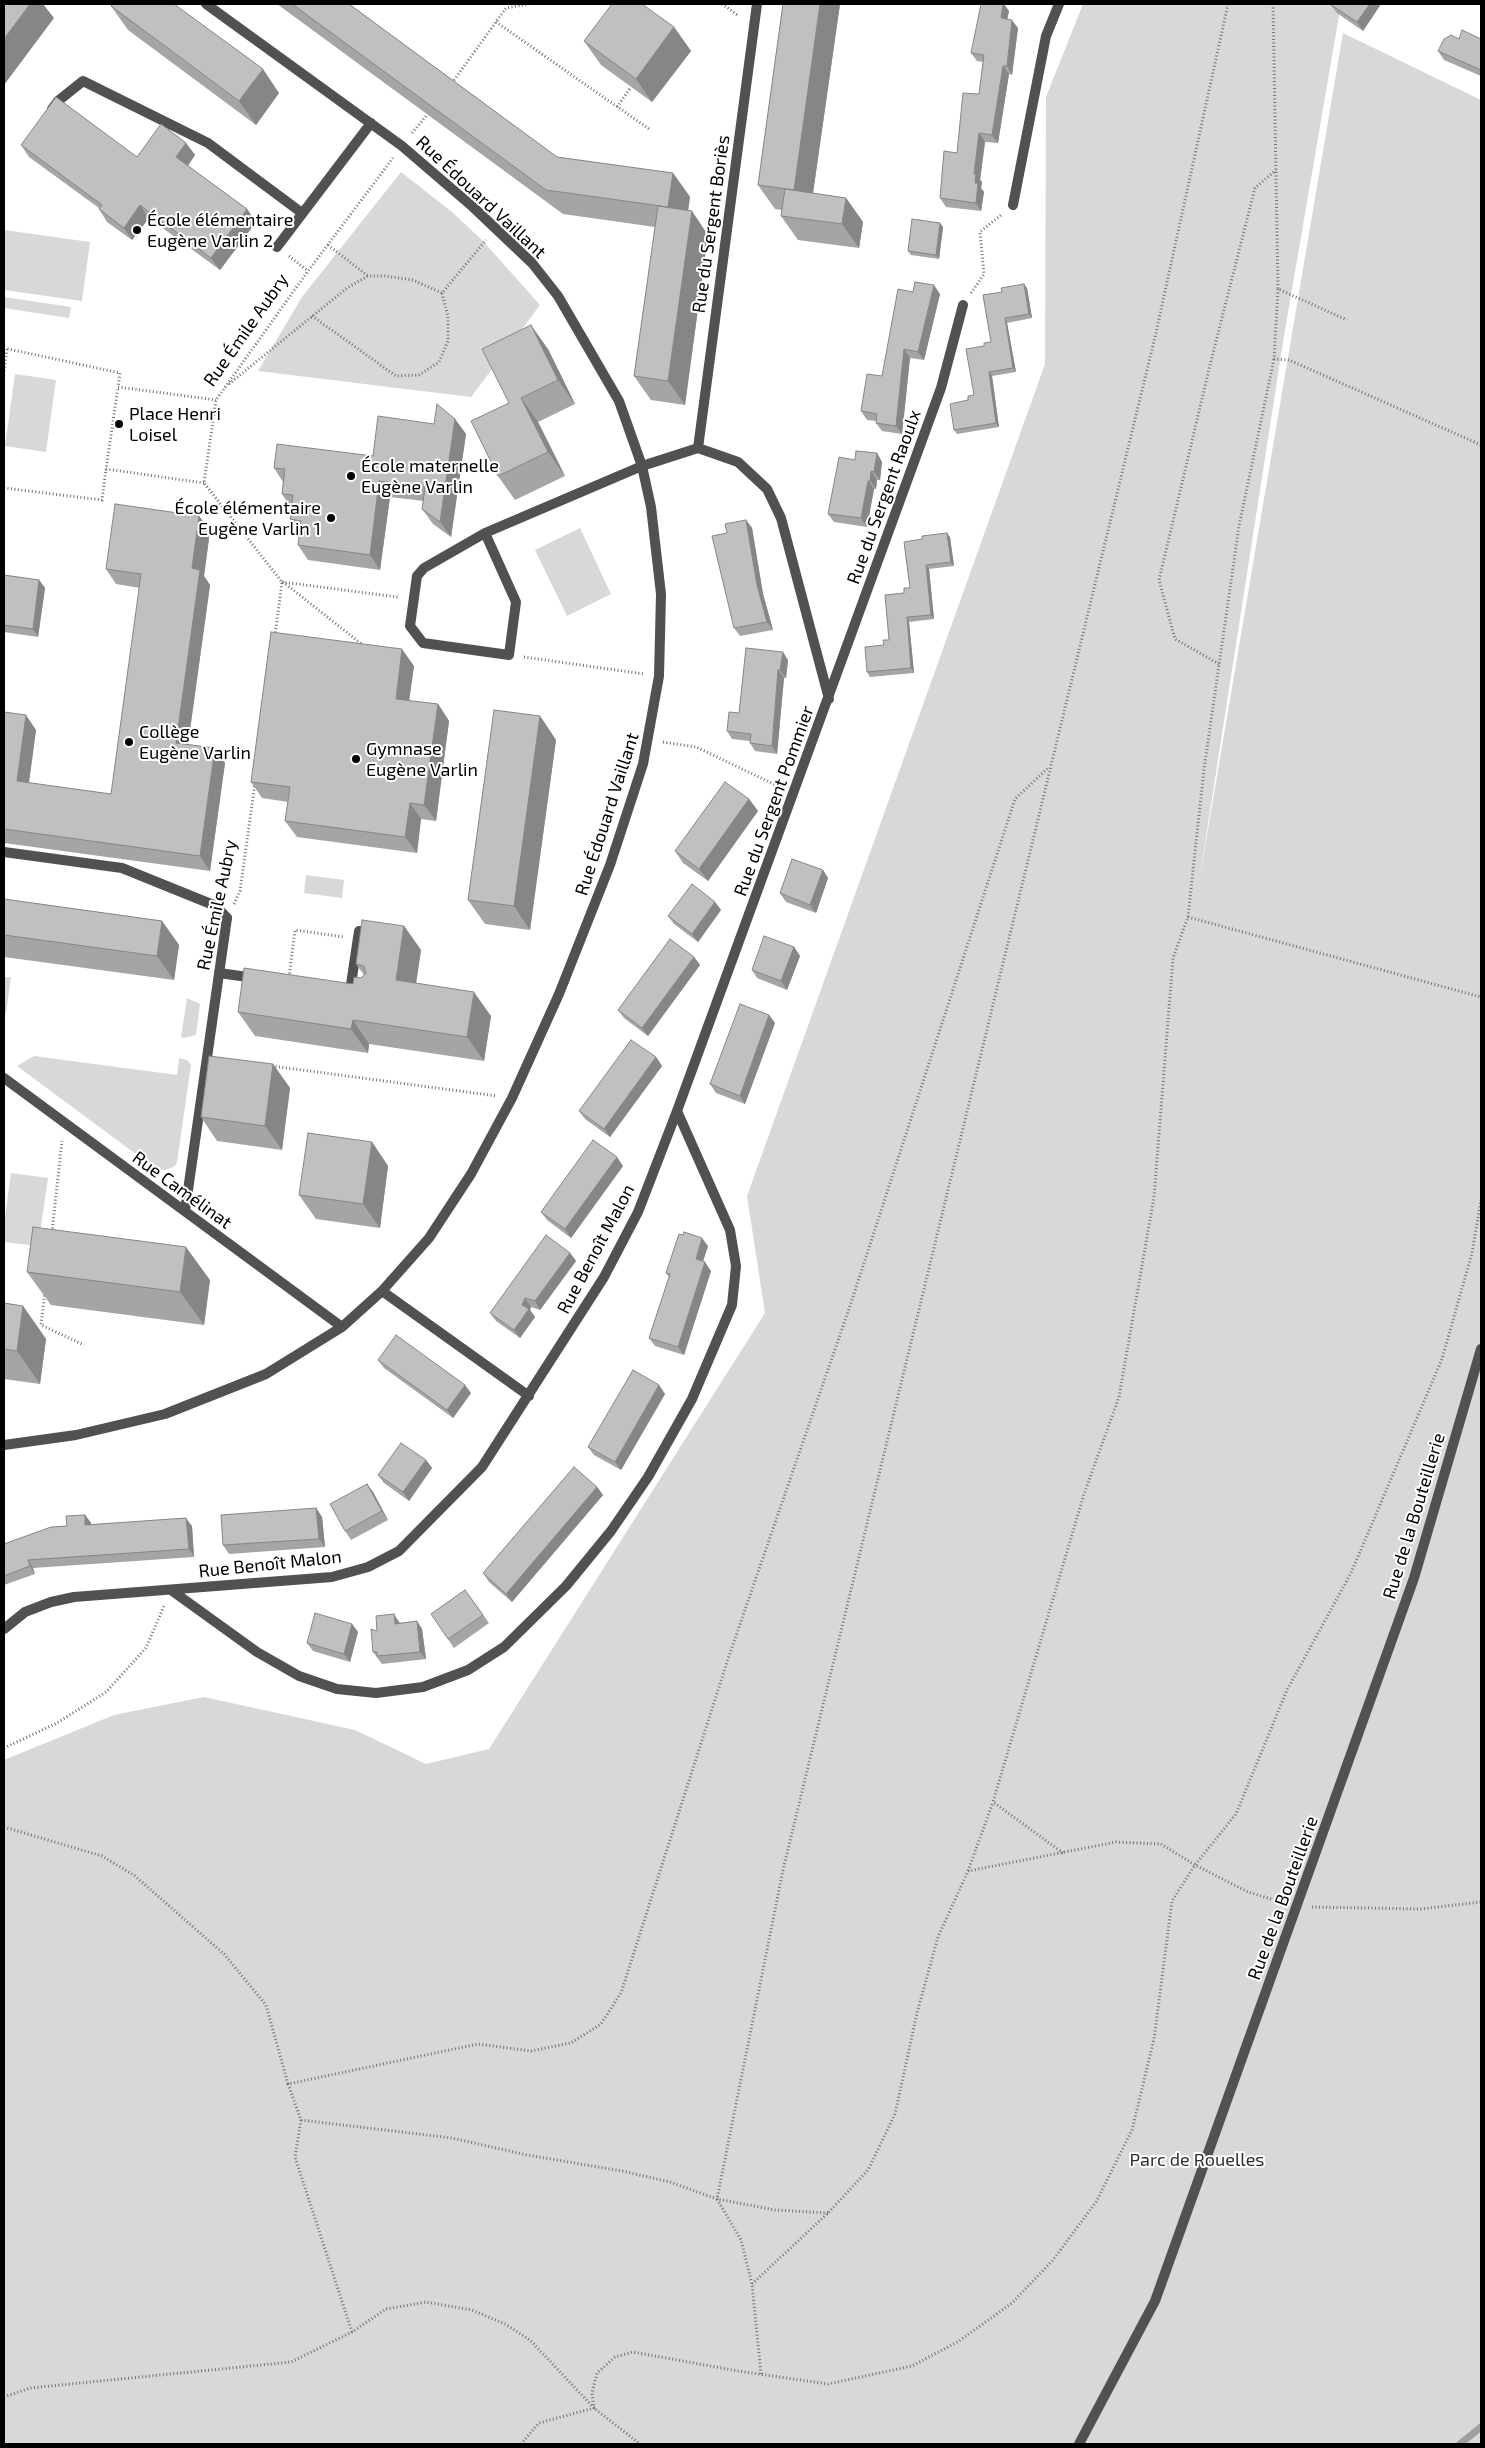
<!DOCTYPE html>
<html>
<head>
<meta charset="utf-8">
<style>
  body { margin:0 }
  #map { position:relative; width:1485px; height:2448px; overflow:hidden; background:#fff; font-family:"Exo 2",sans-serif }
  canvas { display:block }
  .frame { position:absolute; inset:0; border:5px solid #000; pointer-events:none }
</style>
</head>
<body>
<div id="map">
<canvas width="1485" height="2448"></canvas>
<div class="frame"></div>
</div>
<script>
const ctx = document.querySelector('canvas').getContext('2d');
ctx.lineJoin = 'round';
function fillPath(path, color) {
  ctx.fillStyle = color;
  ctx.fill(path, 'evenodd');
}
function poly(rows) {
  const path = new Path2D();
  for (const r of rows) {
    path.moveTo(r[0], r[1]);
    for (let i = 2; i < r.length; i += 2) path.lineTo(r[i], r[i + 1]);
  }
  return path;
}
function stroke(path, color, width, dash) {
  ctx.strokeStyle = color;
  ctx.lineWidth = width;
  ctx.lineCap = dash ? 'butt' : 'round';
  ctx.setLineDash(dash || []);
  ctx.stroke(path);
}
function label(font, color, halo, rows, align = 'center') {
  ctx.font = font + ' "Exo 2",sans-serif';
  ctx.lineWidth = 4;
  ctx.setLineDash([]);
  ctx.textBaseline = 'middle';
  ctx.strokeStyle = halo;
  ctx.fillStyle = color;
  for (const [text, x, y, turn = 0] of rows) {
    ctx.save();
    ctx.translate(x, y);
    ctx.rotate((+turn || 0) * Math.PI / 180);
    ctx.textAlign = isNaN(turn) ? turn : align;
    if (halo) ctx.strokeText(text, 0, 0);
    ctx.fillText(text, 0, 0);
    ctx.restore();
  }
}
const green = poly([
  [1083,4,1341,4,1284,336,1199,882,1343,33,1481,100,1481,2444,4,2444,4,1760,114,1715,204,1697,355,1730,426,1764,489,1749,765,1313,747,1196,1045,364,1046,97],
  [401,172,452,212,483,241,540,305,471,397,258,371,302,297],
  [4,230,90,242,82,301,4,290],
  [4,297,71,307,69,318,4,308],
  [15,374,56,380,46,452,5,446],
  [580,528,611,594,567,616,535,550],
  [306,875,344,880,342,898,304,893],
  [4,977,11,977,6,1014,4,1013],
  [187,998,200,1004,196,1035,184,1038,181,1037],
  [34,1056,177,1075,179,1058,187,1060,191,1065,177,1162,175,1166,166,1170,156,1169,17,1066],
  [11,1173,48,1178,38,1246,4,1242,4,1224]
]);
const stream = poly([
  [1460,2444,1481,2427]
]);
const path = poly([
  [722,4,739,16],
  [1273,4,1278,289,1347,320],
  [496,22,649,129],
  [452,83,506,8,529,4],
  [617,107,631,87],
  [412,133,427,115],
  [328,245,368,276],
  [289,256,308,271],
  [1278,289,1274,359,1289,360,1481,445],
  [971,293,984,274,980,232,1001,215],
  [312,316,396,376,419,375,439,362,448,341,448,316,442,293],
  [4,348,120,373,118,387],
  [4,371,7,349],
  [229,384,347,288,368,276,385,276,413,280,442,293,486,240],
  [204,483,106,469,118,387,216,400],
  [4,488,102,500,106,469],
  [282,582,398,597],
  [283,582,364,646],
  [275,636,282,582,204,483,216,400,308,271,393,158],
  [524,657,644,674],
  [1219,664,1175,639,1159,580,1211,361,1255,188,1276,170],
  [663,742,696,747,780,787],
  [234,904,240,891,255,783],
  [1188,917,1481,997],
  [289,977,295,930,344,937],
  [272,1066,497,1096],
  [52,1232,62,1141],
  [45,1292,41,1325,84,1345],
  [4,1748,57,1723,106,1692,146,1648,164,1606],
  [4,1827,102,1856,135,1876,224,1954,266,2005,288,2084],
  [1063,1853,993,1802,1084,1494,1119,1397,1154,1197,1173,958,1188,917,1204,769,1239,526,1274,359],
  [968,1871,993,1802],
  [1312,1907,1421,1909,1481,1902],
  [301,2120,295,2157,352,2332],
  [828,2213,775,2210,717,2199,670,2182,622,2171,527,2155,452,2138,301,2120,288,2084,478,2044,531,2051,571,2043,601,2024,621,1993,728,1659,851,1303,1015,799,1049,767],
  [752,2284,828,2213,868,2170,895,2114,917,2013,938,1937,968,1871,1116,1842,1161,1844,1195,1865,1248,1892,1281,1902],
  [761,2374,752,2284,741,2240,717,2199,783,1870,1155,337,1228,4],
  [4,2397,30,2388,291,2362,352,2332,386,2309,426,2302,472,2310,505,2324,530,2340,594,2408,640,2444],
  [521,2444,539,2423,594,2408,592,2393,597,2373,615,2357,633,2352,738,2371,828,2384,912,2366,959,2341,1012,2303,1053,2260,1096,2202,1132,2130,1154,2039,1172,1901,1195,1865,1236,1814,1287,1690,1351,1573,1442,1359,1472,1253,1481,1200]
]);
const service = poly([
  [52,109,58,101,83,81,208,143,302,213],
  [4,852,122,868,216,906,227,918],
  [219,973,255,978],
  [350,991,359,931,374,933]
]);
const minor = poly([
  [1013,205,1046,36,1059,4],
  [277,247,371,123],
  [698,448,757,4],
  [485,533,516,602,509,655,423,643,410,626,417,576,424,568,485,533,642,466,698,448,738,462,767,489,781,518,829,699],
  [4,1078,342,1327],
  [185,1211,227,918],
  [382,1291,529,1396],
  [4,1445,76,1435,165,1414,266,1374,342,1327,382,1291,429,1238,471,1174,512,1098,559,994,610,865,643,764,659,676,661,594,651,507,642,466,619,401,558,296,532,263,473,207,402,146,206,4],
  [171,1590,257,1652,299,1676,337,1689,376,1693,423,1687,468,1670,504,1647,566,1586,611,1531,648,1477,692,1399,732,1305,736,1266,730,1230,677,1111],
  [4,1629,25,1612,51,1602,74,1597,332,1577,368,1567,399,1551,482,1467,604,1277,638,1212,677,1111,941,388,963,305]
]);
const tertiary = poly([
  [1079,2444,1155,2301,1414,1578,1481,1349]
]);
const wall = poly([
  [277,4,349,4,557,157,673,173,690,197,688,211,708,235,685,405,651,400,634,376,655,227,563,214],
  [783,4,840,4,813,193,846,198,863,222,859,248,798,240,781,216,782,210,775,209,758,185],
  [1332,4,1381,4,1363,31,1337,13,1331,5],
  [111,6,279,93,256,125,128,30],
  [1009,11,1007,19,1018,28,1012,75,1009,74,998,143,985,142,980,180,982,182,981,188,984,192,981,211,946,207,940,198,957,153,979,94,983,62,977,61,971,53],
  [674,27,691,51,652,102,601,65,584,41],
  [1459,39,1481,39,1481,76,1444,60,1438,51],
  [186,143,195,155,188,166,247,209,256,222,220,270,149,218,132,240,107,222,99,209,99,208,29,157,21,145,137,157],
  [943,227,939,259,911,255,908,251],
  [1027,288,1032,318,1007,323,1016,372,992,376,999,427,957,434,954,430,968,400,974,395,984,346,991,342,983,295],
  [913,292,940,294,924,360,910,358,902,434,882,431,876,423,876,421,867,420,861,411,882,376],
  [548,349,575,404,538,422,565,476,515,500,498,476,509,403],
  [455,419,466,434,451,537,433,524,422,509,424,501,390,497,380,570,308,560,298,545,300,533,290,519,291,508,282,494,283,482,274,468,373,456,434,424],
  [877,453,882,462,880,480,877,480,876,489,874,489,867,527,834,522,828,514],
  [199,516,210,531,204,576,210,585,188,745,215,748,225,763,210,871,4,843,4,712,36,730,29,783,111,794,140,588,116,584,106,569],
  [746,520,752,528,763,594,773,630,740,636,734,628,727,533],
  [950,537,954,566,929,569,934,619,909,622,914,673,870,677,867,672,884,645,889,640,904,593,910,588,904,542],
  [4,575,39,580,45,588,38,637,4,632],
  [746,648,788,660,786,678,784,678,777,754,755,751,750,743,750,741,732,739,727,731,739,713],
  [414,666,409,701,438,704,449,721,436,821,421,819,417,853,297,837,285,821,288,802,262,798,251,782],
  [540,716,556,740,530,930,485,924,468,900],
  [749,799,758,811,708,881,683,863,675,851],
  [823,870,828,878,816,913,786,902,780,893],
  [4,899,162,921,179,945,174,980,4,957],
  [715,902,721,910,698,942,674,924,668,916],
  [404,926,421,950,416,983,491,1016,484,1061,369,1044,368,1053,255,1036,238,1012,353,984,364,975,356,964],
  [794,947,800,956,787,990,757,978,752,970],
  [694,957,700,965,648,1036,624,1018,618,1010],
  [769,1015,775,1023,745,1104,716,1093,710,1084],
  [656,1057,662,1066,610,1137,585,1119,579,1111],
  [273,1064,290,1088,282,1150,217,1141,201,1117],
  [372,1142,388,1166,380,1228,316,1219,299,1195],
  [623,1166,571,1238,547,1220,541,1212],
  [708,1246,703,1262,711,1271,684,1355,655,1346,649,1338,669,1277,666,1273],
  [570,1253,576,1261,540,1310,531,1307,530,1310,535,1317,520,1338,496,1321,490,1313],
  [27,1272,210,1280,204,1325,51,1305],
  [4,1303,23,1306,46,1339,40,1384,4,1379],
  [378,1360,471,1393,453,1418,384,1368],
  [659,1385,665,1394,621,1470,594,1455,588,1447],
  [426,1460,432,1468,409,1501,384,1483,378,1475],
  [367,1484,373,1492,388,1520,351,1540,345,1531],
  [597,1487,603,1495,512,1602,489,1582,483,1573],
  [316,1508,322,1517,325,1547,229,1554,223,1545],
  [85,1515,91,1523,91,1525,192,1526,194,1557,33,1568,35,1574,4,1585,4,1544,67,1526],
  [465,1590,489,1623,454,1648,431,1614],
  [417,1621,422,1629,426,1659,382,1664,373,1652,377,1631,399,1622,400,1623],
  [352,1624,358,1632,350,1662,313,1651,307,1643]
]);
const shadedWall = poly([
  [30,4,43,4,54,18,4,85,4,39],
  [820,4,840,4,810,214,794,190],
  [1003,4,1004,4,1009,11,1006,26,1001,18],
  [1370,4,1381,4,1363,31,1357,22],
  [1012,20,1018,28,1012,75,1007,66],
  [674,27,691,51,652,102,636,79],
  [1003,66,1009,74,998,143,992,135],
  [263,69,279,93,256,125,239,101],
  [979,133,985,142,980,180,982,182,981,188,984,192,981,211,976,203,974,174],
  [186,143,195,155,185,169,176,157],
  [673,173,690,197,685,231,668,207],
  [846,198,863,222,859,248,842,224],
  [140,205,149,218,132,240,124,228],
  [247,209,256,222,220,270,211,258],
  [692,211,708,235,685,405,668,381],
  [940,223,943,227,939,259,936,255],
  [1024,284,1027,288,1032,318,1029,314],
  [934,285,940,294,924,360,918,352],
  [1005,318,1007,323,1016,372,1013,368],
  [531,325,548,349,575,404,558,380],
  [904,349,910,358,902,434,896,426],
  [989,372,992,376,999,427,996,423],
  [521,398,538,422,565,476,548,452],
  [455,419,466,434,451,537,440,522],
  [877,453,882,462,880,480,874,472],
  [871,471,877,480,876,489,870,481],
  [379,481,390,497,380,570,370,555],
  [868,481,874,489,867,527,861,518],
  [199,516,210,531,204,576,210,585,186,758,176,743,192,568],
  [746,520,752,528,763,594,773,630,767,622,757,585],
  [947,533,950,537,954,566,951,562],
  [926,565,929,569,934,619,931,615],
  [39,580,45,588,38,637,33,629],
  [907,617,909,622,914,673,911,668],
  [402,649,414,666,407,715,396,699],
  [783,652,788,660,786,678,780,670],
  [778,670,784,678,777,754,772,746],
  [438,704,449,721,436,821,424,805],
  [26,715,36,730,27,796,17,781],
  [540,716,556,740,530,930,514,906],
  [215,748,225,763,210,871,200,856],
  [749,799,758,811,708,881,699,869],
  [410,803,421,819,417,853,405,837],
  [823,870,828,878,816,913,810,905],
  [715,902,721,910,698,942,692,934],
  [162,921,179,945,174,980,157,956],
  [404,926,421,950,413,1004,396,980],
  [794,947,800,956,787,990,781,981],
  [694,957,700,965,648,1036,642,1028],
  [474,992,491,1016,484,1061,467,1037],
  [769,1015,775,1023,745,1104,740,1096],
  [353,1020,369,1044,368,1053,351,1029],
  [656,1057,662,1066,610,1137,604,1129],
  [273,1064,290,1088,282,1150,265,1126],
  [372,1142,388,1166,380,1228,363,1204],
  [617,1157,623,1166,571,1238,565,1229],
  [702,1238,708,1246,701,1267,696,1259],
  [186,1247,210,1280,204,1325,180,1292],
  [570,1253,576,1261,540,1310,535,1301],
  [705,1262,711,1271,684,1355,678,1347],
  [525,1298,531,1307,530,1310,535,1317,520,1338,514,1330],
  [23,1306,46,1339,40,1384,17,1351],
  [465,1385,471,1393,453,1418,447,1410],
  [659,1385,665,1394,621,1470,615,1462],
  [426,1460,432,1468,409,1501,403,1492],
  [367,1484,373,1492,388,1520,382,1511],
  [597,1487,603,1495,512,1602,506,1594],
  [316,1508,322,1517,325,1547,319,1539],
  [85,1515,91,1523,91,1533,85,1525],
  [186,1518,192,1526,194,1557,189,1549],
  [28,1560,33,1568,35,1574,30,1566],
  [394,1614,399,1622,401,1632,395,1624],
  [417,1621,422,1629,426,1659,420,1652],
  [352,1624,358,1632,350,1662,344,1654]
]);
const building = poly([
  [4,4,30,4,4,39,4,4],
  [113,4,174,4,263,69,239,101,111,6,113,4],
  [292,4,349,4,557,157,673,173,668,207,546,190,292,4],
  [612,4,642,4,674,27,636,79,584,41,612,4],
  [783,4,820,4,794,190,758,185,783,4],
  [981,4,1003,4,1001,18,1012,20,1007,66,1003,66,992,135,979,133,974,174,976,174,975,183,978,183,976,203,940,198,944,151,957,153,963,93,979,94,984,55,971,53,981,4],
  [1332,4,1370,4,1357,22,1331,5,1332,4],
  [1462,30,1481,39,1481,70,1438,51,1444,39,1451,35,1459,39,1462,30],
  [56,97,137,157,161,124,186,143,176,157,247,209,211,258,140,205,124,228,99,209,102,205,21,145,56,97],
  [785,189,846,198,842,224,781,216,785,189],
  [658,206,692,211,668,381,634,376,658,206],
  [912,219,940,223,936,255,908,251,912,219],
  [915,282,934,285,918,352,904,349,896,426,876,423,877,414,861,411,867,374,882,376,898,289,913,292,915,282],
  [1024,284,1029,314,1005,318,1013,368,989,372,996,423,954,430,950,404,968,400,968,396,974,395,966,349,984,346,984,343,991,342,983,295,1002,292,1001,288,1024,284],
  [531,325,558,380,521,398,548,452,498,476,471,421,509,403,482,349,531,325],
  [437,404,455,419,440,522,422,509,425,487,379,481,370,555,298,545,301,521,290,519,293,495,282,494,285,469,274,468,277,444,373,456,378,416,434,424,437,404],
  [856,451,877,453,874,472,871,471,870,481,868,481,861,518,828,514,839,457,855,460,856,451],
  [115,504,199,516,192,568,200,570,176,743,215,748,200,856,4,829,4,712,26,715,17,781,111,794,141,574,106,569,115,504],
  [746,520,757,585,767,622,734,628,712,536,727,533,725,524,746,520],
  [947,533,951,562,926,565,931,615,907,617,911,668,867,672,865,647,884,645,883,640,889,640,885,595,904,593,904,588,910,588,904,542,922,539,922,536,947,533],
  [4,575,39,580,33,629,4,625,4,575],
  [271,632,402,649,396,699,438,704,424,805,410,803,405,837,285,821,290,787,251,782,271,632],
  [746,648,783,652,780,670,778,670,772,746,750,743,751,734,727,731,729,712,739,713,746,648],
  [494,710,540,716,514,906,468,900,494,710],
  [725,782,749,799,699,869,675,851,725,782],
  [792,859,823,870,810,905,780,893,792,859],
  [692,884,715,902,692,934,668,916,692,884],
  [4,899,162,921,157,956,4,935,4,899],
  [362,920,404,926,396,980,474,992,467,1037,353,1020,351,1029,238,1012,244,968,353,984,354,977,361,978,366,973,364,966,356,964,362,920],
  [764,936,794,947,781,981,752,970,764,936],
  [670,939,694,957,642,1028,618,1010,670,939],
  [740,1004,769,1015,740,1096,710,1084,740,1004],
  [631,1040,656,1057,604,1129,579,1111,631,1040],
  [209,1056,273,1064,265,1126,201,1117,209,1056],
  [308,1133,372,1142,363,1204,299,1195,308,1133],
  [593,1140,617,1157,565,1229,541,1212,593,1140],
  [33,1227,186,1247,180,1292,27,1272,33,1227],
  [684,1232,702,1238,696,1259,705,1262,678,1347,649,1338,670,1274,666,1273,679,1234,683,1235,684,1232],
  [546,1235,570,1253,535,1301,525,1298,522,1305,529,1309,514,1330,490,1313,546,1235],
  [4,1303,23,1306,17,1351,4,1349,4,1303],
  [396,1335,465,1385,447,1410,378,1360,396,1335],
  [633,1370,659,1385,615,1462,588,1447,633,1370],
  [401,1443,426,1460,403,1492,378,1475,401,1443],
  [574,1467,597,1487,506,1594,483,1573,574,1467],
  [367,1484,382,1511,345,1531,330,1504,367,1484],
  [316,1508,319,1539,223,1545,221,1515,316,1508],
  [85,1515,85,1525,186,1518,189,1549,28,1560,30,1566,4,1576,4,1544,51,1527,67,1526,66,1516,85,1515],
  [465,1590,483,1615,448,1639,431,1614,465,1590],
  [315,1613,352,1624,344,1654,307,1643,315,1613],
  [394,1614,395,1624,417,1621,420,1652,377,1656,377,1652,373,1652,371,1629,377,1631,376,1616,394,1614]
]);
const markers = [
  [137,230,5,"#000"],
  [119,424,5,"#000"],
  [351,476,5,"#000"],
  [331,518,5,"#000"],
  [129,742,5,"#000"],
  [356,759,5,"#000"]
];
const streetNames = [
  ["Rue Édouard Vaillant",481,197,43],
  ["Rue du Sergent Boriès",711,224,-82],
  ["Rue Émile Aubry",246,330,-55],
  ["Rue du Sergent Raoulx",884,497,-70],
  ["Rue du Sergent Pommier",774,801,-70],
  ["Rue Édouard Vaillant",607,814,-72],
  ["Rue Émile Aubry",217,905,-78],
  ["Rue Camélinat",182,1190,36],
  ["Rue Benoît Malon",596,1249,-62],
  ["Rue de la Bouteillerie",1414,1516,-73],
  ["Rue Benoît Malon",270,1564,-6],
  ["Rue de la Bouteillerie",1283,1898,-70]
];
const poiNames = [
  ["École élémentaire",147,220],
  ["Eugène Varlin 2",147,241],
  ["Place Henri",129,414],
  ["Loisel",129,435],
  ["École maternelle",361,466],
  ["Eugène Varlin",361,487],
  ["École élémentaire",321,508,"right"],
  ["Eugène Varlin 1",321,529,"right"],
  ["Collège",139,732],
  ["Eugène Varlin",139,753],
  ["Gymnase",366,749],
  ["Eugène Varlin",366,770]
];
const parkNames = [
  ["Parc de Rouelles",1197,2160]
];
fillPath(green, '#d8d8d8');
stroke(stream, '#9f9f9f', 7);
stroke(path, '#737373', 3, [1, 2.5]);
stroke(service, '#515151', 10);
stroke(minor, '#515151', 10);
stroke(tertiary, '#515151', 10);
fillPath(wall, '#a5a5a5');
fillPath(shadedWall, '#868686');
fillPath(building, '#c0c0c0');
stroke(building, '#868686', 1);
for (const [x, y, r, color] of markers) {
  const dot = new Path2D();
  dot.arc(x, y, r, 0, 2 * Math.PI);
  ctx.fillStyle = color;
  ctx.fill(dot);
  stroke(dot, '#fff', 2);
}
label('18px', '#000', '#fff', streetNames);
label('18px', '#000', '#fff', poiNames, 'left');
label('18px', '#2f2f2f', '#fff', parkNames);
</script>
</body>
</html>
